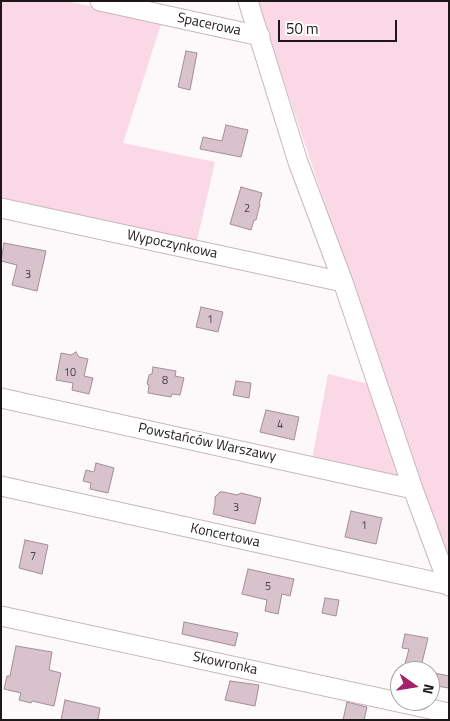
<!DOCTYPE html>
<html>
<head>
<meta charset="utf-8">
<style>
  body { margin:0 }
  #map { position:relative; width:450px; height:721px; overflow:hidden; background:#fdf8fa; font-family:"Titillium Web",sans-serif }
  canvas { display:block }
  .frame { position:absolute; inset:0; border:2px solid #1e171a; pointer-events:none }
  .north { position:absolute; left:390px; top:661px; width:50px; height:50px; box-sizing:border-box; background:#fff; border:1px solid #a5a2a3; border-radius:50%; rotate:103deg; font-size:14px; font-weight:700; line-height:20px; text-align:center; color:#1e171a }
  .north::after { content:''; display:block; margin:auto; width:18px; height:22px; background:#a51f6a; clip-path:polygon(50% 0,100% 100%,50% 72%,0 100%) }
  .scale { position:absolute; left:278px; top:20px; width:119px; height:22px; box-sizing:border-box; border:2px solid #1e171a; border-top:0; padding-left:6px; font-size:15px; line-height:18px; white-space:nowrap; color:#1e171a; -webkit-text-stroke:4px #fff; paint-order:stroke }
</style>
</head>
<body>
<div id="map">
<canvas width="450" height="721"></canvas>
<div class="frame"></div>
<div class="north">N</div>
<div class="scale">50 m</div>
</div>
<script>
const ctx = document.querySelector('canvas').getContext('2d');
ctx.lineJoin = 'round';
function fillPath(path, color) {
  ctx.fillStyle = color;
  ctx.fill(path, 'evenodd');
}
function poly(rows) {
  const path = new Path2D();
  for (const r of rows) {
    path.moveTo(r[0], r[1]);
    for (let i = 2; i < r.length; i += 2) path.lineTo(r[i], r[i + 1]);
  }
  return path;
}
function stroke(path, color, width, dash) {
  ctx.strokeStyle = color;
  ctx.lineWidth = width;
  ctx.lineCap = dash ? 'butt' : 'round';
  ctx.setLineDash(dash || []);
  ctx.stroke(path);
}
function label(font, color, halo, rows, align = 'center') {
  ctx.font = font + ' "Titillium Web",sans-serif';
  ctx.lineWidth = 4.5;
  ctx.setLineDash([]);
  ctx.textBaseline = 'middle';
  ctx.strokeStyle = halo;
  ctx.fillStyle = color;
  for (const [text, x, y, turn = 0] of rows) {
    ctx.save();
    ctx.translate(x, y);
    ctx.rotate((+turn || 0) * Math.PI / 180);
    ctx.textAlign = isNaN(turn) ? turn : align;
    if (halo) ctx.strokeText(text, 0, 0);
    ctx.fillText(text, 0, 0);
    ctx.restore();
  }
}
const green = poly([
  [1,1,66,1,162,21,123,143,215,162,197,241,1,199],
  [257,1,449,1,449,567,417,479],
  [328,374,374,385,407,483,312,460]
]);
const building = poly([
  [186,51,197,53,190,90,178,87,186,51],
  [226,125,248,130,241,157,200,149,203,137,222,141,226,125],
  [241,187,262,193,259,204,260,204,256,220,254,220,251,230,230,224,241,187],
  [4,243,46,251,37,291,12,285,17,265,1,261,4,243],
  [201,307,223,312,218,332,196,327,201,307],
  [76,352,79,357,88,359,84,376,93,378,89,394,72,390,73,383,56,380,61,353,71,355,76,352],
  [153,367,176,371,175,376,184,378,180,395,172,394,171,397,148,393,149,385,147,384,149,375,152,374,153,367],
  [236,381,251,383,249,398,233,395,236,381],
  [266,410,299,417,294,440,260,432,266,410],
  [96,463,114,468,108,493,90,489,91,483,83,481,86,470,94,472,96,463],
  [220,492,224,492,237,495,241,493,261,498,255,524,213,514,215,504,215,497,220,492],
  [351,511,382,518,376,544,345,537,351,511],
  [25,540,48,545,42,574,19,568,25,540],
  [248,569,294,579,290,596,282,594,278,614,265,611,267,600,242,594,248,569],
  [325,598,339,600,336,616,322,613,325,598],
  [184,622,238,633,235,646,182,634,184,622],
  [405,634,428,638,420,671,403,671,409,649,402,648,405,634],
  [16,646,52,652,49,670,61,673,54,706,32,701,31,703,19,700,21,693,4,689,7,676,10,676,16,646],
  [430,672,449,676,449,688,430,685,430,672],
  [230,681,259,685,255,706,225,700,230,681],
  [65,700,100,708,98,720,61,720,65,700],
  [347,702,367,707,364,720,343,720,347,702]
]);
const minor = poly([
  [100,1,260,36],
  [248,1,298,162,343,282,413,489,449,586],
  [1,208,343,282],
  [1,398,413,489],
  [1,486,449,585],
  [1,616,449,713]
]);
const numberNames = [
  ["2",247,209],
  ["3",28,275],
  ["1",210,320],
  ["10",70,373],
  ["8",165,381],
  ["4",280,425],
  ["3",236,508],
  ["1",364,526],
  ["7",33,557],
  ["5",268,587]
];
const streetNames = [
  ["Spacerowa",209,25,12],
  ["Wypoczynkowa",172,245,12],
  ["Powstańców Warszawy",207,443,12],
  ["Koncertowa",225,536,12],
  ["Skowronka",225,664,12]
];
fillPath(green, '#fbd8e5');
fillPath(building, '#d8c2cb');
stroke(building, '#a28e96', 1);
stroke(minor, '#cbb6be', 21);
stroke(minor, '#fff', 19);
label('11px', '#4c4246', null, numberNames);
label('14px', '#1e171a', '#fff', streetNames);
</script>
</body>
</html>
